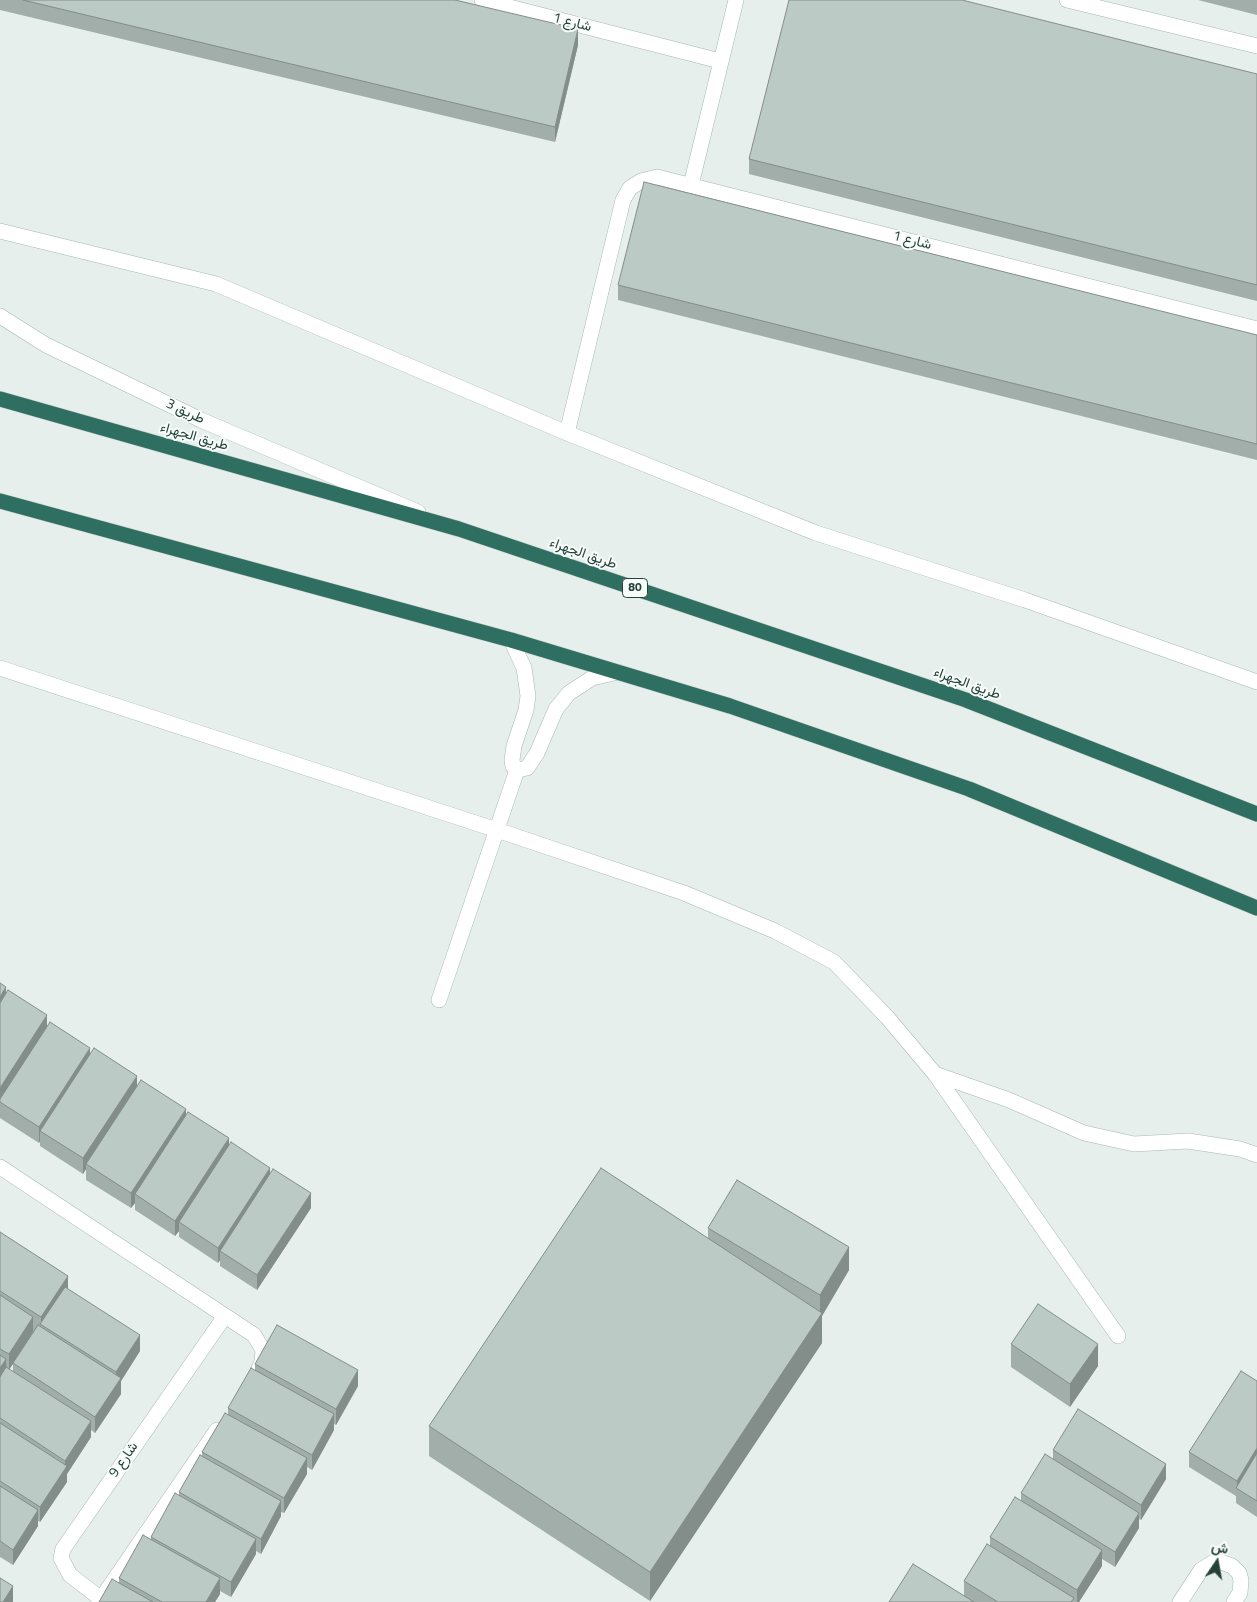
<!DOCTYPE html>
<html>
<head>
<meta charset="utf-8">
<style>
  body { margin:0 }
  #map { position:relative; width:1257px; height:1602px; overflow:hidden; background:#e6efeb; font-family:"Titillium Web",Vazirmatn,sans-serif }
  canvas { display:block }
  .north { position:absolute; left:1192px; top:1537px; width:50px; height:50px; -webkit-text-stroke:4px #f7fbf9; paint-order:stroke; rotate:12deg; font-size:14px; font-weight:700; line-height:20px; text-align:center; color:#24423a }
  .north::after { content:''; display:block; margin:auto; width:18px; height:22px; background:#24423a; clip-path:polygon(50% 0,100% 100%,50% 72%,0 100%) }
</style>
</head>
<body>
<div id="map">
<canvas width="1257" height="1602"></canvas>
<div class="north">ش</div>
</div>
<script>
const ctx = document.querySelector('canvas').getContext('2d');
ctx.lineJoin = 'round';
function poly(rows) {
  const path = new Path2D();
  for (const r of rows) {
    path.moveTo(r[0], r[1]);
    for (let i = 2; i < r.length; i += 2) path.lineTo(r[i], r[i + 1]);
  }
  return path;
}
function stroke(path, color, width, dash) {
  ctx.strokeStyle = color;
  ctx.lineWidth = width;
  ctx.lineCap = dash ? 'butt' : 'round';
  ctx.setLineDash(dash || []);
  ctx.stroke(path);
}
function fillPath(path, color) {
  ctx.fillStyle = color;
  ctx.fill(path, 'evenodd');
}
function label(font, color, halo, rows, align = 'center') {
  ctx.font = font + ' "Titillium Web",Vazirmatn,sans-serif';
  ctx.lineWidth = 4;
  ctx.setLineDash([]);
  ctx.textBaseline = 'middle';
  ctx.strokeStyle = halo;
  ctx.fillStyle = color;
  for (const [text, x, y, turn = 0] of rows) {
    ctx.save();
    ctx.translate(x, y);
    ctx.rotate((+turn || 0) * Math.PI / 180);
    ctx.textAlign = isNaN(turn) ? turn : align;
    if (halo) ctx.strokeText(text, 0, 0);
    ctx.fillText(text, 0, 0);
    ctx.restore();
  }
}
const lane = poly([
  [511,640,524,668,528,696,526,710,514,746,512,760,513,766,517,770],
  [0,668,497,830,684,893,775,931,834,962,887,1017,935,1074,1009,1100,1084,1133,1134,1144,1188,1141,1240,1149,1257,1155],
  [517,770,527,768,537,753,556,709,569,693,592,678,618,672],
  [439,1000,517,770],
  [935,1074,1118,1336]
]);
const street = poly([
  [482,0,720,61],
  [1067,0,1257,46],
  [691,185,736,0],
  [0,231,216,284,567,433,816,533,1025,600,1257,682],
  [567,433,623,200,630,188,641,181,657,177,1257,329],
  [0,1167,254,1335,263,1350,262,1362,259,1368],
  [101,1599,70,1575,61,1558,63,1549,225,1316],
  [99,1602,217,1430],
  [1180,1602,1201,1570,1214,1562,1221,1562,1232,1566,1239,1573,1241,1580,1240,1593,1234,1602]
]);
const secondary = poly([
  [0,316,46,345,201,420,418,512]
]);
const highway = poly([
  [0,399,459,529,966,700,1257,814],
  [0,501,511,640,730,706,969,789,1257,908]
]);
const wall = poly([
  [0,0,455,0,578,45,555,142,0,10],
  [1198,0,1257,0,1257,15],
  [1257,74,1257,301,749,174,749,159],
  [618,285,1257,335,1257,460,618,300],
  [0,983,6,994,47,1027,90,1054,137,1086,186,1116,229,1145,270,1174,311,1208,257,1290,220,1266,220,1260,218,1263,179,1237,179,1231,175,1236,135,1210,135,1203,131,1208,86,1180,86,1169,83,1174,40,1146,40,1141,39,1143,0,1118],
  [708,1228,849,1270,822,1316,822,1343,650,1601,429,1456,429,1426,708,1239],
  [0,1232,68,1289,140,1351,121,1381,121,1394,95,1433,91,1430,91,1437,67,1474,67,1482,40,1522,38,1521,38,1526,13,1565,0,1557],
  [13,1364,13,1371,9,1369],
  [1011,1344,1098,1366,1070,1407,1011,1367],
  [255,1364,358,1386,336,1425,334,1424,334,1430,312,1470,307,1467,307,1474,284,1513,281,1512,281,1516,261,1554,256,1551,256,1554,231,1597,220,1591,220,1594,215,1602,99,1602,119,1582,119,1578,151,1539,151,1537,179,1495,179,1492,202,1457,202,1452,228,1415,228,1408,255,1370],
  [1257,1381,1257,1517,1236,1503,1236,1496,1189,1467,1189,1452],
  [1053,1450,1166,1479,1141,1520,1139,1519,1139,1528,1115,1567,1102,1559,1102,1566,1079,1602,889,1602,964,1596,964,1581,990,1546,990,1537,1021,1500,1021,1493,1053,1459]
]);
const shadedWall = poly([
  [578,29,578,45,555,142,555,127],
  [6,987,6,1003,0,1012,0,997],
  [47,1015,47,1031,0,1102,0,1088],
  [90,1048,90,1063,40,1131,40,1141,39,1143,39,1127],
  [137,1076,137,1091,86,1164,86,1169,83,1174,83,1158],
  [186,1109,186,1124,135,1194,135,1203,131,1208,131,1193],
  [229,1138,229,1153,179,1222,179,1231,175,1236,175,1221],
  [270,1168,270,1183,220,1251,220,1260,218,1263,218,1248],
  [311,1193,311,1208,257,1290,257,1275],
  [849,1247,849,1270,822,1316,822,1343,650,1601,650,1572,820,1315,820,1295],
  [68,1276,68,1291,41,1324,41,1317],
  [33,1317,33,1332,9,1370,9,1354],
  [140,1335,140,1351,121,1381,121,1394,95,1433,95,1417,116,1385,116,1372],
  [1098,1344,1098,1366,1070,1407,1070,1384],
  [6,1359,6,1374,0,1383,0,1368],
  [358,1370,358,1386,336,1425,336,1409],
  [334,1414,334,1430,312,1470,312,1455],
  [91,1421,91,1437,67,1474,67,1482,40,1522,40,1507,65,1469,65,1461],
  [1257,1448,1257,1464,1237,1488,1237,1481],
  [307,1458,307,1474,284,1513,284,1498],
  [1166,1464,1166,1479,1141,1520,1141,1505],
  [281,1501,281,1516,261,1554,261,1539],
  [38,1510,38,1526,13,1565,13,1550],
  [1139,1513,1139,1528,1115,1567,1115,1552],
  [256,1539,256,1554,231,1597,231,1582],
  [1102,1550,1102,1566,1079,1602,1077,1602,1077,1590],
  [220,1578,220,1594,215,1602,206,1602],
  [13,1586,13,1602,3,1602]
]);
const building = poly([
  [23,0,455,0,578,29,555,127,23,0],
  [789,0,962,0,1257,74,1257,285,749,159,789,0],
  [644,182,1257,335,1257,444,618,285,644,182],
  [0,983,6,987,0,997,0,983],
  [8,990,47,1015,0,1088,0,1003,8,990],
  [50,1022,90,1048,39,1127,0,1102,0,1099,50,1022],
  [94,1048,137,1076,83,1158,40,1131,94,1048],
  [141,1080,186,1109,131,1193,86,1164,141,1080],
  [188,1112,229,1138,175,1221,135,1194,188,1112],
  [231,1142,270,1168,218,1248,179,1222,231,1142],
  [601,1168,822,1313,650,1572,429,1426,601,1168],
  [273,1169,311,1193,257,1275,220,1251,273,1169],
  [737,1180,849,1247,820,1295,708,1228,737,1180],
  [0,1232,68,1276,41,1317,0,1291,0,1232],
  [65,1287,140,1335,116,1372,40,1324,65,1287],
  [0,1295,33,1317,9,1354,0,1349,0,1295],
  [1038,1304,1098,1344,1070,1384,1011,1344,1038,1304],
  [38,1325,121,1378,95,1417,13,1363,38,1325],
  [277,1325,358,1370,336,1409,255,1364,277,1325],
  [0,1355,6,1359,0,1368,0,1355],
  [6,1367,91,1421,65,1461,0,1418,0,1377,6,1367],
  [251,1368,334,1414,312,1455,228,1408,251,1368],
  [1241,1371,1257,1381,1257,1448,1237,1481,1189,1452,1241,1371],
  [1078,1409,1166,1464,1141,1505,1053,1450,1078,1409],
  [225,1413,307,1458,284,1498,202,1452,225,1413],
  [0,1423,67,1466,40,1507,0,1481,0,1423],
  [1257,1453,1257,1501,1236,1488,1257,1453],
  [1045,1454,1139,1513,1115,1552,1021,1493,1045,1454],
  [200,1455,281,1501,261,1539,179,1492,200,1455],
  [0,1486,38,1510,13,1550,0,1541,0,1486],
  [175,1493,256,1539,231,1582,151,1537,175,1493],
  [1015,1497,1102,1550,1077,1590,990,1537,1015,1497],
  [143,1535,220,1578,206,1602,162,1602,119,1578,143,1535],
  [987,1544,1074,1598,1071,1602,998,1602,964,1581,987,1544],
  [913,1564,974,1602,889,1602,913,1564],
  [0,1578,13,1586,3,1602,0,1602,0,1578],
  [112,1579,153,1602,99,1602,112,1579]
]);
const shields = [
  [635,588,25]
];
const shieldNames = [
  ["80",635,588]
];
const streetNames = [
  ["شارع 1",572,23,14],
  ["شارع 1",912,241,14],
  ["طريق 3",185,412,25],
  ["طريق الجهراء",194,437,16],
  ["طريق الجهراء",583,554,19],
  ["طريق الجهراء",967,684,20],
  ["شارع 9",124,1460,-55]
];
stroke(lane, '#a8b8b2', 16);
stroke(street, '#a8b8b2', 16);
stroke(secondary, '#a4bbb3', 16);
stroke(highway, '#c2cac8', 16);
stroke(lane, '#fff', 15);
stroke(street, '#fff', 15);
stroke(secondary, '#fff', 15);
stroke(highway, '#2f6f62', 15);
fillPath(wall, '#a1aea9');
fillPath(shadedWall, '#838d89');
fillPath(building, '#bbcac4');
stroke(building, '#838d89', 1);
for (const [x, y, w] of shields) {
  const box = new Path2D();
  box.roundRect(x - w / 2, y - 9.5, w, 19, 4);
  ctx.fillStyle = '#f7fbf9';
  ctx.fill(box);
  stroke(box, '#24423a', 1);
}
label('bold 12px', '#24423a', null, shieldNames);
label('14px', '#24423a', '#f7fbf9', streetNames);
</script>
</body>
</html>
